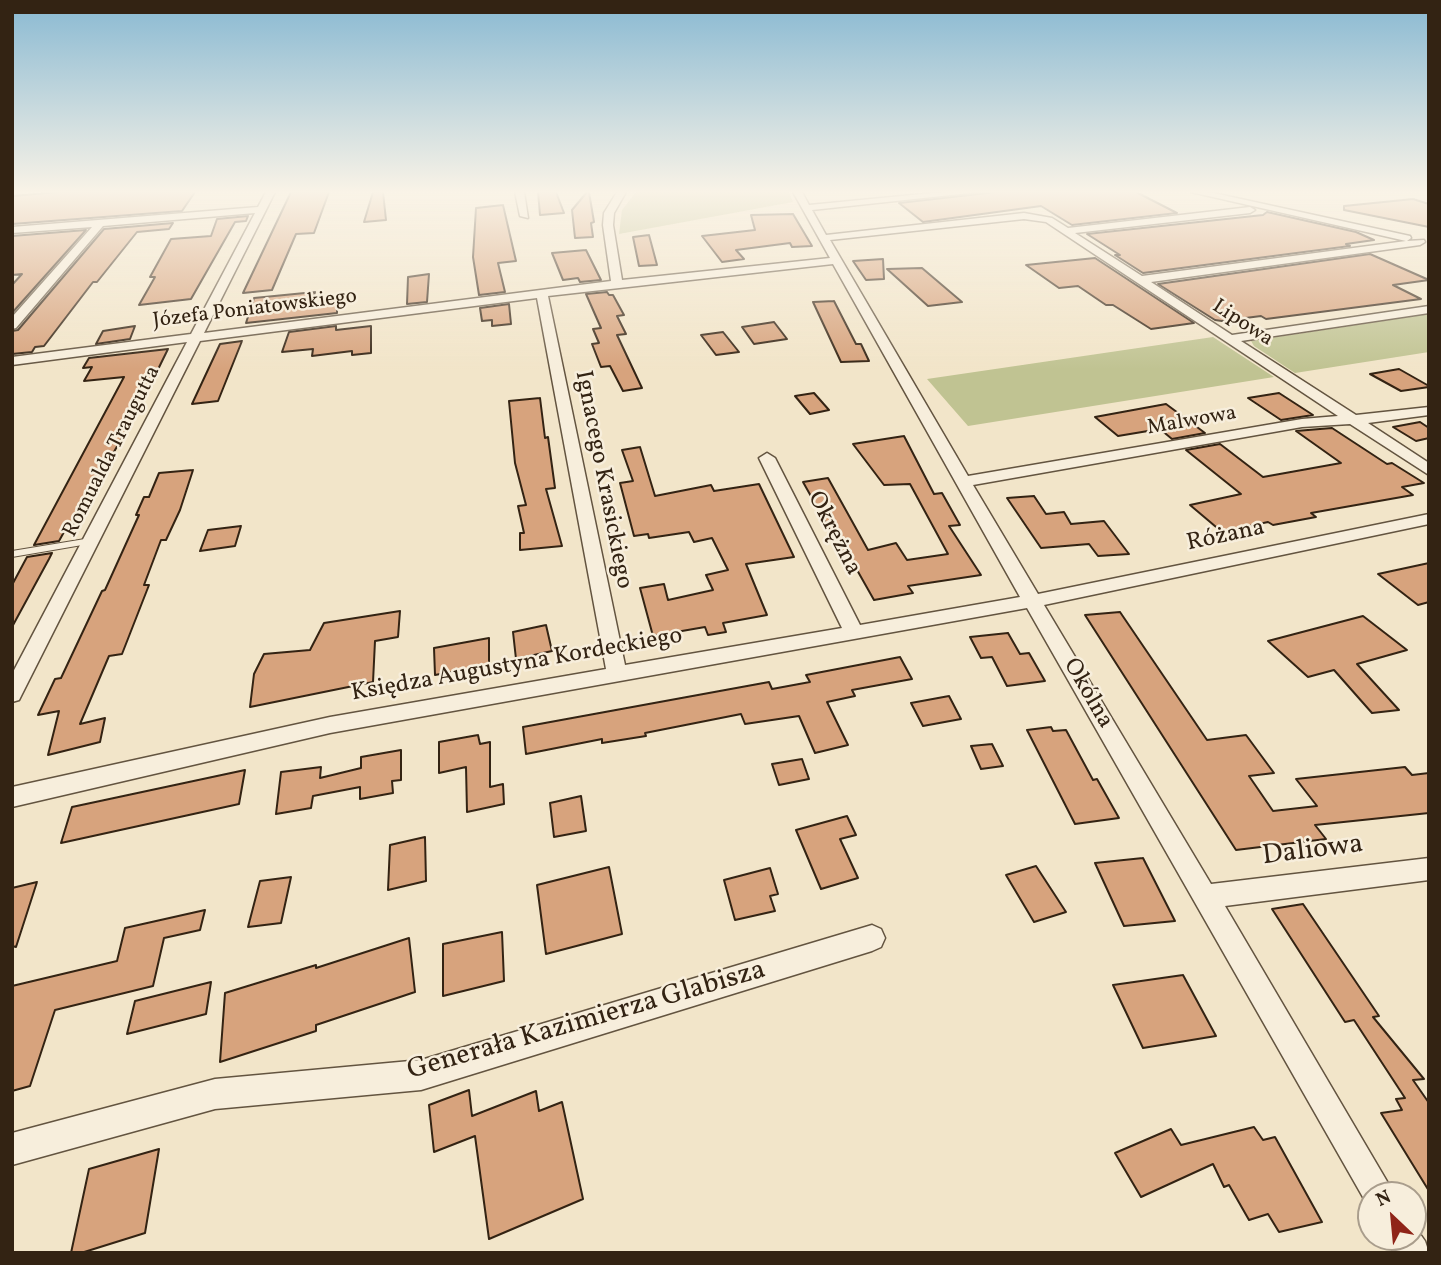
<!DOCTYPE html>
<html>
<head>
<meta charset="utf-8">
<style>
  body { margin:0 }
  #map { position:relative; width:1441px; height:1265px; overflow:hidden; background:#f2e5c9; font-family:Vollkorn,serif }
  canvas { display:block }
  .frame { position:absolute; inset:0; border:14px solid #332313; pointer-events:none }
  .north { position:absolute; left:1357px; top:1181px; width:70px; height:70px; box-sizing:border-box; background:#f7eedc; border:2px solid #a99d8c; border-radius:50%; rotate:334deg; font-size:19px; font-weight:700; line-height:28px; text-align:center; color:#332313 }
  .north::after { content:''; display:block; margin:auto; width:24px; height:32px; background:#8f2418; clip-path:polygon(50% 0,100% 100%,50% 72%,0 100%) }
</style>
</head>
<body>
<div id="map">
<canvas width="1441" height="1265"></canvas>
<div class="frame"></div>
<div class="north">N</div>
</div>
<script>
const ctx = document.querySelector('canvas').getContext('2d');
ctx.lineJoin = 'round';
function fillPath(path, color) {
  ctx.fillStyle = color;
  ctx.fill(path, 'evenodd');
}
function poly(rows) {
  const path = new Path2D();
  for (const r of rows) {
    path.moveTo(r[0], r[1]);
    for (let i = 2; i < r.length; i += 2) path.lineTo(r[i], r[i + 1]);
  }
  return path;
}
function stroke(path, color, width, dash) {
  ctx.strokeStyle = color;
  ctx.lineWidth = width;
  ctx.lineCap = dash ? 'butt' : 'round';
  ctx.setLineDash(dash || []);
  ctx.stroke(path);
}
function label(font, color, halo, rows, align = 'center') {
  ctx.font = font + ' Vollkorn,serif';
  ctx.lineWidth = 5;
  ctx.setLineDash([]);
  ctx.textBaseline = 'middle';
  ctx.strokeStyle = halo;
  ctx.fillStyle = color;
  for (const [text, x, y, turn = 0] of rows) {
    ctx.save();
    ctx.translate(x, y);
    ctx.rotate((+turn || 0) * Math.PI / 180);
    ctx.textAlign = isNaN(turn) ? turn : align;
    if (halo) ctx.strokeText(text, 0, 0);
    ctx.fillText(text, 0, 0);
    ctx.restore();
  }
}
const green = poly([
  [636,192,789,192,793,202,619,234,622,210],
  [1429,314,1429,352,1295,373,1254,346,1251,341],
  [1213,337,1274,377,968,426,927,379]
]);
const building = poly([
  [59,192,195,192,182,211,12,224,12,196,59,192],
  [291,192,329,192,314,233,296,234,272,290,243,293,291,192],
  [373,192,383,192,386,220,364,222,373,192],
  [538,192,556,192,564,213,540,215,538,192],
  [587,192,589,192,594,222,591,223,593,237,575,238,572,210,587,192],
  [996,192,1136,192,1177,213,1072,225,1041,206,923,222,899,203,996,192],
  [1413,199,1429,204,1429,227,1344,210,1344,206,1413,199],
  [503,205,516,261,498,263,505,292,479,295,473,257,476,208,503,205],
  [1267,212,1356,232,1374,240,1346,244,1350,246,1143,273,1115,255,1120,255,1087,234,1263,215,1267,212],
  [793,214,812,246,792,247,790,243,736,250,744,259,722,262,702,236,755,230,751,215,793,214],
  [248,216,246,221,235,222,191,299,139,305,155,277,150,277,171,239,211,236,217,219,248,216],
  [173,223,169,229,137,232,97,282,93,282,44,346,35,347,32,352,12,354,12,331,18,330,104,229,173,223],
  [86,230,12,313,12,285,22,274,12,275,12,236,86,230],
  [649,235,657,265,639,266,633,237,649,235],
  [586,250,601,280,580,282,578,278,563,280,552,253,586,250],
  [1370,254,1429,280,1393,285,1421,299,1266,319,1261,316,1222,321,1215,320,1158,284,1370,254],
  [1095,258,1194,323,1151,329,1113,305,1106,305,1078,286,1059,288,1026,265,1095,258],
  [883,259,884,279,866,280,853,261,883,259],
  [922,268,962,302,928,306,887,269,922,268],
  [429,274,427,302,407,304,408,277,429,274],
  [315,292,311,306,337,303,337,313,246,323,254,298,315,292],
  [607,292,609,295,613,295,624,315,617,316,626,334,617,335,642,388,623,391,610,366,601,367,592,344,599,343,593,329,601,328,586,294,607,292],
  [834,301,856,344,861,344,869,361,841,362,813,302,834,301],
  [509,304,511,324,492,326,492,320,482,321,480,308,509,304],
  [774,322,787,339,754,344,742,327,774,322],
  [135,326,130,339,96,344,103,331,135,326],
  [336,326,336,330,371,326,371,353,352,355,352,351,312,356,313,349,282,352,289,332,336,326],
  [723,332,739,352,716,355,701,335,723,332],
  [242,341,218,401,192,404,220,344,242,341],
  [168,349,142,402,69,532,64,532,59,541,34,545,124,377,84,381,92,367,83,368,89,358,168,349],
  [1399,369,1429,386,1429,387,1401,391,1370,374,1399,369],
  [814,393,829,410,810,414,795,396,814,393],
  [1279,393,1313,415,1281,420,1248,398,1279,393],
  [540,398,545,438,548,437,555,488,546,489,562,546,520,550,520,533,524,533,518,506,526,505,515,463,509,401,540,398],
  [1166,404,1205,433,1172,439,1160,429,1118,436,1095,417,1166,404],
  [1420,422,1429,428,1429,438,1416,441,1393,427,1420,422],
  [1332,428,1387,464,1392,463,1424,483,1402,487,1413,495,1311,513,1316,517,1273,525,1268,522,1222,532,1190,505,1241,494,1186,450,1220,444,1263,477,1341,463,1296,431,1332,428],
  [904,436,934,494,942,493,960,525,949,526,981,575,908,586,913,593,874,600,848,554,844,555,803,482,828,478,868,550,896,543,907,560,948,554,910,484,884,485,853,444,904,436],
  [640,447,655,496,711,485,714,491,759,484,794,557,746,564,767,615,723,623,726,632,708,635,705,627,653,636,640,588,664,584,668,600,713,590,706,575,728,570,712,538,694,542,689,532,649,538,648,534,634,536,620,483,633,481,622,450,640,447],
  [193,470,180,510,166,540,161,540,144,585,149,585,122,654,109,656,80,724,105,718,100,742,48,755,59,711,38,715,55,679,61,678,102,591,105,590,139,515,136,515,144,497,149,497,159,473,193,470],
  [1034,496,1046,514,1064,512,1071,524,1104,521,1129,554,1098,556,1089,544,1041,548,1007,498,1034,496],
  [241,526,235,546,200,551,208,530,241,526],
  [52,553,49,559,12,627,12,585,27,557,52,553],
  [1429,563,1429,602,1418,605,1378,574,1429,563],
  [400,611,398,637,375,641,373,682,250,707,254,674,264,654,310,650,324,623,400,611],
  [1120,612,1207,740,1246,735,1274,773,1249,776,1273,811,1317,806,1296,779,1405,767,1412,775,1429,773,1429,813,1315,825,1326,839,1236,850,1085,615,1120,612],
  [1363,616,1407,650,1357,664,1399,710,1372,713,1334,670,1308,677,1268,641,1363,616],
  [546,625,552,651,516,659,513,632,546,625],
  [1008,633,1020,654,1029,653,1045,681,1007,686,992,657,981,658,970,637,1008,633],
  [489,638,489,665,435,675,434,648,489,638],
  [900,657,912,679,852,690,855,696,827,702,848,745,815,753,799,716,745,724,741,714,645,733,646,736,602,743,602,739,526,754,523,727,769,682,772,689,810,682,806,675,900,657],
  [949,696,961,719,923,726,911,703,949,696],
  [1051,727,1053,731,1066,730,1093,780,1097,779,1119,818,1075,824,1027,730,1051,727],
  [478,735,480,744,490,742,490,787,503,784,504,804,467,812,466,767,439,773,439,742,478,735],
  [992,744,1003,766,981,769,971,746,992,744],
  [401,750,401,780,392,781,393,793,360,799,360,787,313,796,311,808,276,814,281,772,321,767,320,778,361,768,361,757,401,750],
  [802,759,809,779,779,785,772,764,802,759],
  [245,770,239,804,61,843,72,807,245,770],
  [581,796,586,831,554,837,550,803,581,796],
  [847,816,856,835,840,839,858,878,821,889,796,830,847,816],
  [425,837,426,881,388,890,390,845,425,837],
  [1143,858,1175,921,1124,926,1095,863,1143,858],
  [1036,866,1066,912,1034,922,1006,875,1036,866],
  [609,867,622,934,546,954,537,885,609,867],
  [770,868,778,894,770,896,775,911,735,920,724,880,770,868],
  [291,877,281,923,248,927,260,881,291,877],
  [37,882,16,947,12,946,12,888,37,882],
  [1303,904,1379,1016,1373,1017,1424,1079,1413,1080,1429,1103,1429,1191,1381,1113,1402,1110,1396,1099,1405,1098,1354,1020,1345,1022,1272,909,1303,904],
  [205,910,200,930,164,938,153,986,55,1010,30,1086,12,1091,12,986,117,961,125,928,205,910],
  [502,932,504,981,443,996,443,944,502,932],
  [409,938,415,992,316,1025,316,1031,220,1062,225,993,316,965,316,968,409,938],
  [1183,975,1216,1036,1143,1048,1113,985,1183,975],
  [211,982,206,1014,127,1034,135,1001,211,982],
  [469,1090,472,1116,536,1091,539,1111,562,1102,583,1199,489,1239,475,1136,434,1152,429,1105,469,1090],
  [1254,1127,1263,1140,1275,1137,1322,1222,1279,1232,1268,1214,1249,1220,1229,1185,1224,1187,1213,1164,1141,1197,1115,1153,1171,1129,1181,1145,1254,1127],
  [159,1149,145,1233,81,1253,71,1253,89,1169,159,1149]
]);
const service = poly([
  [91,538,94,539,95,541,94,543,12,557,12,551,91,538]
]);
const minor = poly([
  [266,192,275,192,204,333,611,281,603,225,604,213,617,192,626,192,614,213,613,225,622,280,830,258,793,192,802,192,809,205,943,192,979,192,812,210,826,235,1024,213,1052,218,1068,228,1250,207,1255,210,1250,213,1075,233,1142,276,1406,241,1191,192,1209,192,1410,236,1411,238,1407,241,1424,240,1425,242,1420,245,1151,282,1232,335,1429,306,1429,313,1241,341,1356,415,1429,407,1429,415,1368,423,1429,463,1429,475,1350,424,1302,427,973,485,1038,594,1429,514,1429,524,1044,605,1211,884,1429,858,1429,880,1225,906,1395,1195,1371,1195,1371,1208,1368,1206,1027,608,330,733,12,807,12,787,330,717,606,669,537,298,200,341,22,694,19,700,12,702,12,674,187,342,12,365,12,357,191,334,255,213,103,226,16,328,12,329,12,317,92,227,12,233,12,227,258,207,266,192],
  [1024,219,1046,222,1338,416,1302,419,968,476,830,240,1024,219],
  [833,264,1020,597,860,625,775,458,767,453,759,458,842,628,625,665,548,296,833,264],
  [515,192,524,192,528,218,520,216,515,192],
  [872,925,881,929,885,938,881,947,872,951,421,1090,215,1109,12,1165,12,1133,215,1079,421,1060,872,925],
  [1413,1224,1425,1241,1429,1253,1394,1253,1387,1237,1413,1237,1413,1224]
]);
const farStreetnames = [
  ["Józefa Poniatowskiego",255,310,-7],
  ["Lipowa",1242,324,33],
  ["Malwowa",1192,422,-10],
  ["Romualda Traugutta",113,452,-63]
];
const streetNames = [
  ["Ignacego Krasickiego",602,480,79],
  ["Okrężna",833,534,63],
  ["Różana",1226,537,-12],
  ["Księdza Augustyna Kordeckiego",517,666,-10],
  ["Okólna",1087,694,60]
];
const nearStreetnames = [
  ["Daliowa",1313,852,-7],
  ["Generała Kazimierza Glabisza",587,1022,-16]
];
fillPath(green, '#c0c392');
fillPath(building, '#d7a37d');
stroke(building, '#332313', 2);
stroke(service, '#635440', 2);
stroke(minor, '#635440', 3);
fillPath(service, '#f7eedc');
fillPath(minor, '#f7eedc');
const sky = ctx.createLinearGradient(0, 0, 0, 369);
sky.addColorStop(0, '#89b9d2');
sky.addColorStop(0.52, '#f9f3e7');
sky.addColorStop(1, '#f9f3e700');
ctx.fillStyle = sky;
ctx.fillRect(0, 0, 1441, 369);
label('21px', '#332313', '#f7eedc', farStreetnames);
label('24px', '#332313', '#f7eedc', streetNames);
label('28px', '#332313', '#f7eedc', nearStreetnames);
</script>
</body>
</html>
